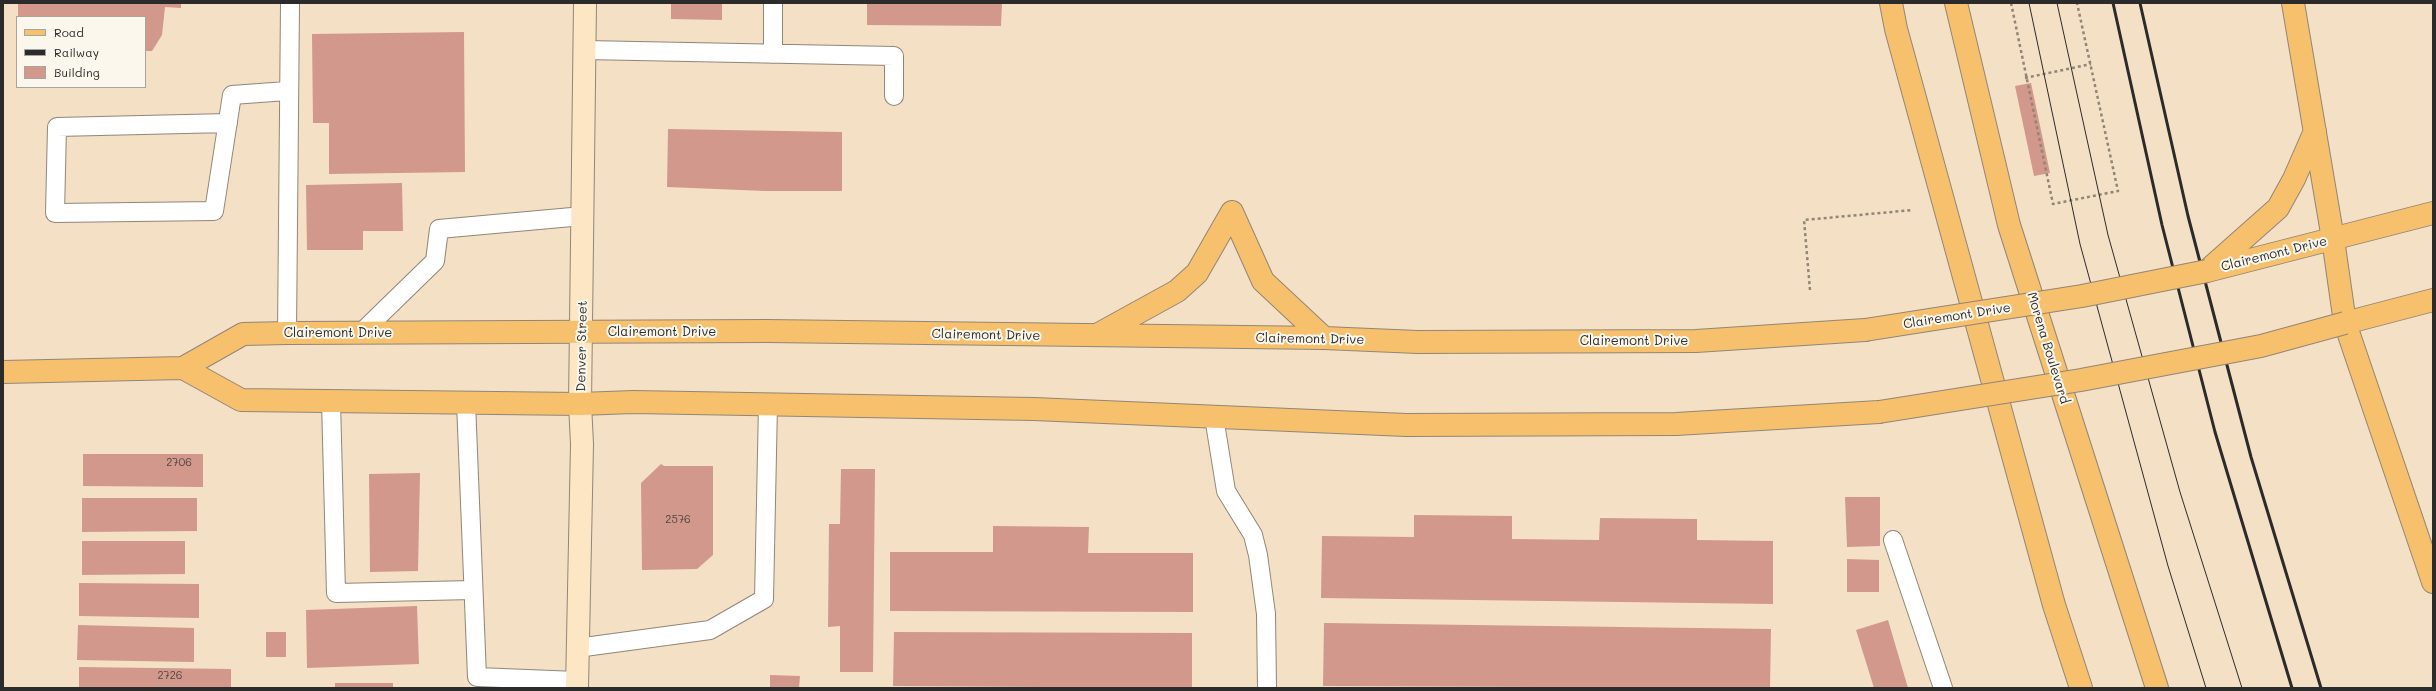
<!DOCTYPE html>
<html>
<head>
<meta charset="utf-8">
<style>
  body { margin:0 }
  #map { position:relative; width:2436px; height:691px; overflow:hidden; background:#f4e0c5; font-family:Mali,sans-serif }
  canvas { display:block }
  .frame { position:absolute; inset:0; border:4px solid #2b2b2b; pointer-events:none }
  .legend { position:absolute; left:16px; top:16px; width:130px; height:72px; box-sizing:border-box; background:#fbf7ec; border:1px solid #a8a59f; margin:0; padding:5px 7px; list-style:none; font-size:12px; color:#2b2b2b }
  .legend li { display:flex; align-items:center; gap:8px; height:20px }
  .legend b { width:20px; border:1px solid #a8a59f }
</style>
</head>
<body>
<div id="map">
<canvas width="2436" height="691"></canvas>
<div class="frame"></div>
<ul class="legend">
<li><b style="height:5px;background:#f7c06c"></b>Road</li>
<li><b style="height:5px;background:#2b2b2b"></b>Railway</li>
<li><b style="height:11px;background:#d1988b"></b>Building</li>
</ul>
</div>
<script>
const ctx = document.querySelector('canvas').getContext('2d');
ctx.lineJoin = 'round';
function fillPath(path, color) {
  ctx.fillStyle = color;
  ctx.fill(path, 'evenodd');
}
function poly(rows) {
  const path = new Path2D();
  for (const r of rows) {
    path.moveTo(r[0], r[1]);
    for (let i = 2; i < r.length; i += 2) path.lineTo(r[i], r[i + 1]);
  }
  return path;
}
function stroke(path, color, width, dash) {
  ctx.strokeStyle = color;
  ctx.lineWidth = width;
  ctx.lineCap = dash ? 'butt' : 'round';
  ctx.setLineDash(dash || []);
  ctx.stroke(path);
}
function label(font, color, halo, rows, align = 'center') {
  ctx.font = font + ' Mali,sans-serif';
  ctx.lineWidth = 4;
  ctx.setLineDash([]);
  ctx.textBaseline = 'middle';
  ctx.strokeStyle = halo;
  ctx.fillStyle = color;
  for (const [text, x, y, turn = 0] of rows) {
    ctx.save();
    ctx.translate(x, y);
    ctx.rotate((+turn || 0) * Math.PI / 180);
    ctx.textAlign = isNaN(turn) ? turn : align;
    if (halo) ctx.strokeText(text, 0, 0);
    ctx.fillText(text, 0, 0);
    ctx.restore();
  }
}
const building = poly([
  [18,3,181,3,181,8,165,7,162,35,152,51,145,51,145,17,18,17],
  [671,3,722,3,722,20,671,19],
  [867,3,1002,3,1001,26,867,25],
  [464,32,465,172,329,174,329,123,313,123,312,34],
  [2031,83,2050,173,2034,176,2015,86],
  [668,129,842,132,842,191,765,191,667,187],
  [402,183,403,231,363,231,363,250,307,250,306,185],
  [83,454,203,454,203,487,83,486],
  [661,464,664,466,713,466,713,555,697,569,642,570,641,483],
  [841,469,875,469,873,672,840,672,840,626,828,627,829,524,840,524],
  [420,473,418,571,370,572,369,474],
  [1845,497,1880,497,1880,546,1847,547],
  [82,498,197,498,197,531,82,532],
  [1414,515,1512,516,1512,539,1599,540,1600,518,1697,519,1697,540,1773,541,1773,604,1321,598,1322,536,1414,537],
  [993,526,1089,527,1088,553,1193,553,1193,612,890,611,890,552,993,552],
  [82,541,185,541,185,574,82,575],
  [1847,559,1879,560,1879,592,1847,592],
  [79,583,199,584,199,618,79,616],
  [417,606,419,664,307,668,306,610],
  [1888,620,1908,688,1874,688,1856,630],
  [1324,623,1771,629,1770,688,1323,686],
  [78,625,194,628,194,662,77,660],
  [266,632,286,632,286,657,266,657],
  [894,632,1192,633,1192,688,893,686],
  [79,667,231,669,231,688,79,688],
  [770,675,800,676,799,688,770,688],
  [335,683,393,683,393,688,335,688]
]);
const path = poly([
  [2011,3,2053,204,2118,191,2077,3],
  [2025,78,2091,64],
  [1810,290,1804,220,1913,210]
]);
const service = poly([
  [585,50,894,56,894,96],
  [773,54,773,3],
  [228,123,57,127,55,213,214,211,232,95,287,91],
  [287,333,290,3],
  [361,333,435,261,439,229,583,216],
  [331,401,336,593,473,590],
  [466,402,477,677,577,681],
  [1214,417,1226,491,1253,535,1258,555,1266,614,1267,688],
  [1893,540,1943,688],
  [577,648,710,630,764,599,768,404]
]);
const secondary = poly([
  [577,688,582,444,580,404,585,3]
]);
const primary = poly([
  [1891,3,1896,29,2054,605,2081,688],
  [1956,3,2009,225,2157,688],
  [1232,212,1263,281,1324,338],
  [2207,271,2433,213],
  [2345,323,2433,300],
  [1097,335,1177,291,1197,273,1232,212],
  [183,368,241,400,580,404,633,402,1034,409,1406,425,1676,424,1879,412],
  [3,372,183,368,243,334,287,333,767,331,1324,338,1418,342,1696,341,1865,330]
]);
const motorway = poly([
  [2293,3,2333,239,2345,323,2433,582],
  [2207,271,2278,208,2294,179,2315,131]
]);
const tram = poly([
  [2029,3,2080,244,2168,566,2206,688],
  [2057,3,2108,235,2180,492,2242,688]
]);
const rail = poly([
  [2113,3,2162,225,2215,432,2292,688],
  [2140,3,2188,216,2251,457,2321,688]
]);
const primaryBridge = poly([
  [1865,330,2082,296,2207,271],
  [1879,412,2081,380,2261,346,2345,323]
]);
const numberNames = [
  ["2706",179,463],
  ["2576",678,520],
  ["2726",170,676]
];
const streetNames = [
  ["Clairemont Drive",2274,254,-14],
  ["Clairemont Drive",1957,316,-9],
  ["Clairemont Drive",662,332],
  ["Clairemont Drive",338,333],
  ["Clairemont Drive",986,335,1],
  ["Clairemont Drive",1310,339,1],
  ["Clairemont Drive",1634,341],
  ["Denver Street",582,346,-89],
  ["Morena Boulevard",2048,348,73]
];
fillPath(building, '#d1988b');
stroke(service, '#908678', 20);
stroke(secondary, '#908678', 24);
stroke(primary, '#908678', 24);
stroke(motorway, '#908678', 24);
stroke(path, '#908678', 2.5, [3, 3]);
stroke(service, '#fff', 18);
stroke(secondary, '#fce6c4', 22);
stroke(primary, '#f7c06c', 22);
stroke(motorway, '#f7c06c', 22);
stroke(tram, '#2b2b2b', 1);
stroke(rail, '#2b2b2b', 3);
stroke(primaryBridge, '#908678', 24, []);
stroke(primaryBridge, '#f7c06c', 22);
label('11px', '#544643', null, numberNames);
label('13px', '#2b2b2b', '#fbf7ec', streetNames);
</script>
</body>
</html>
